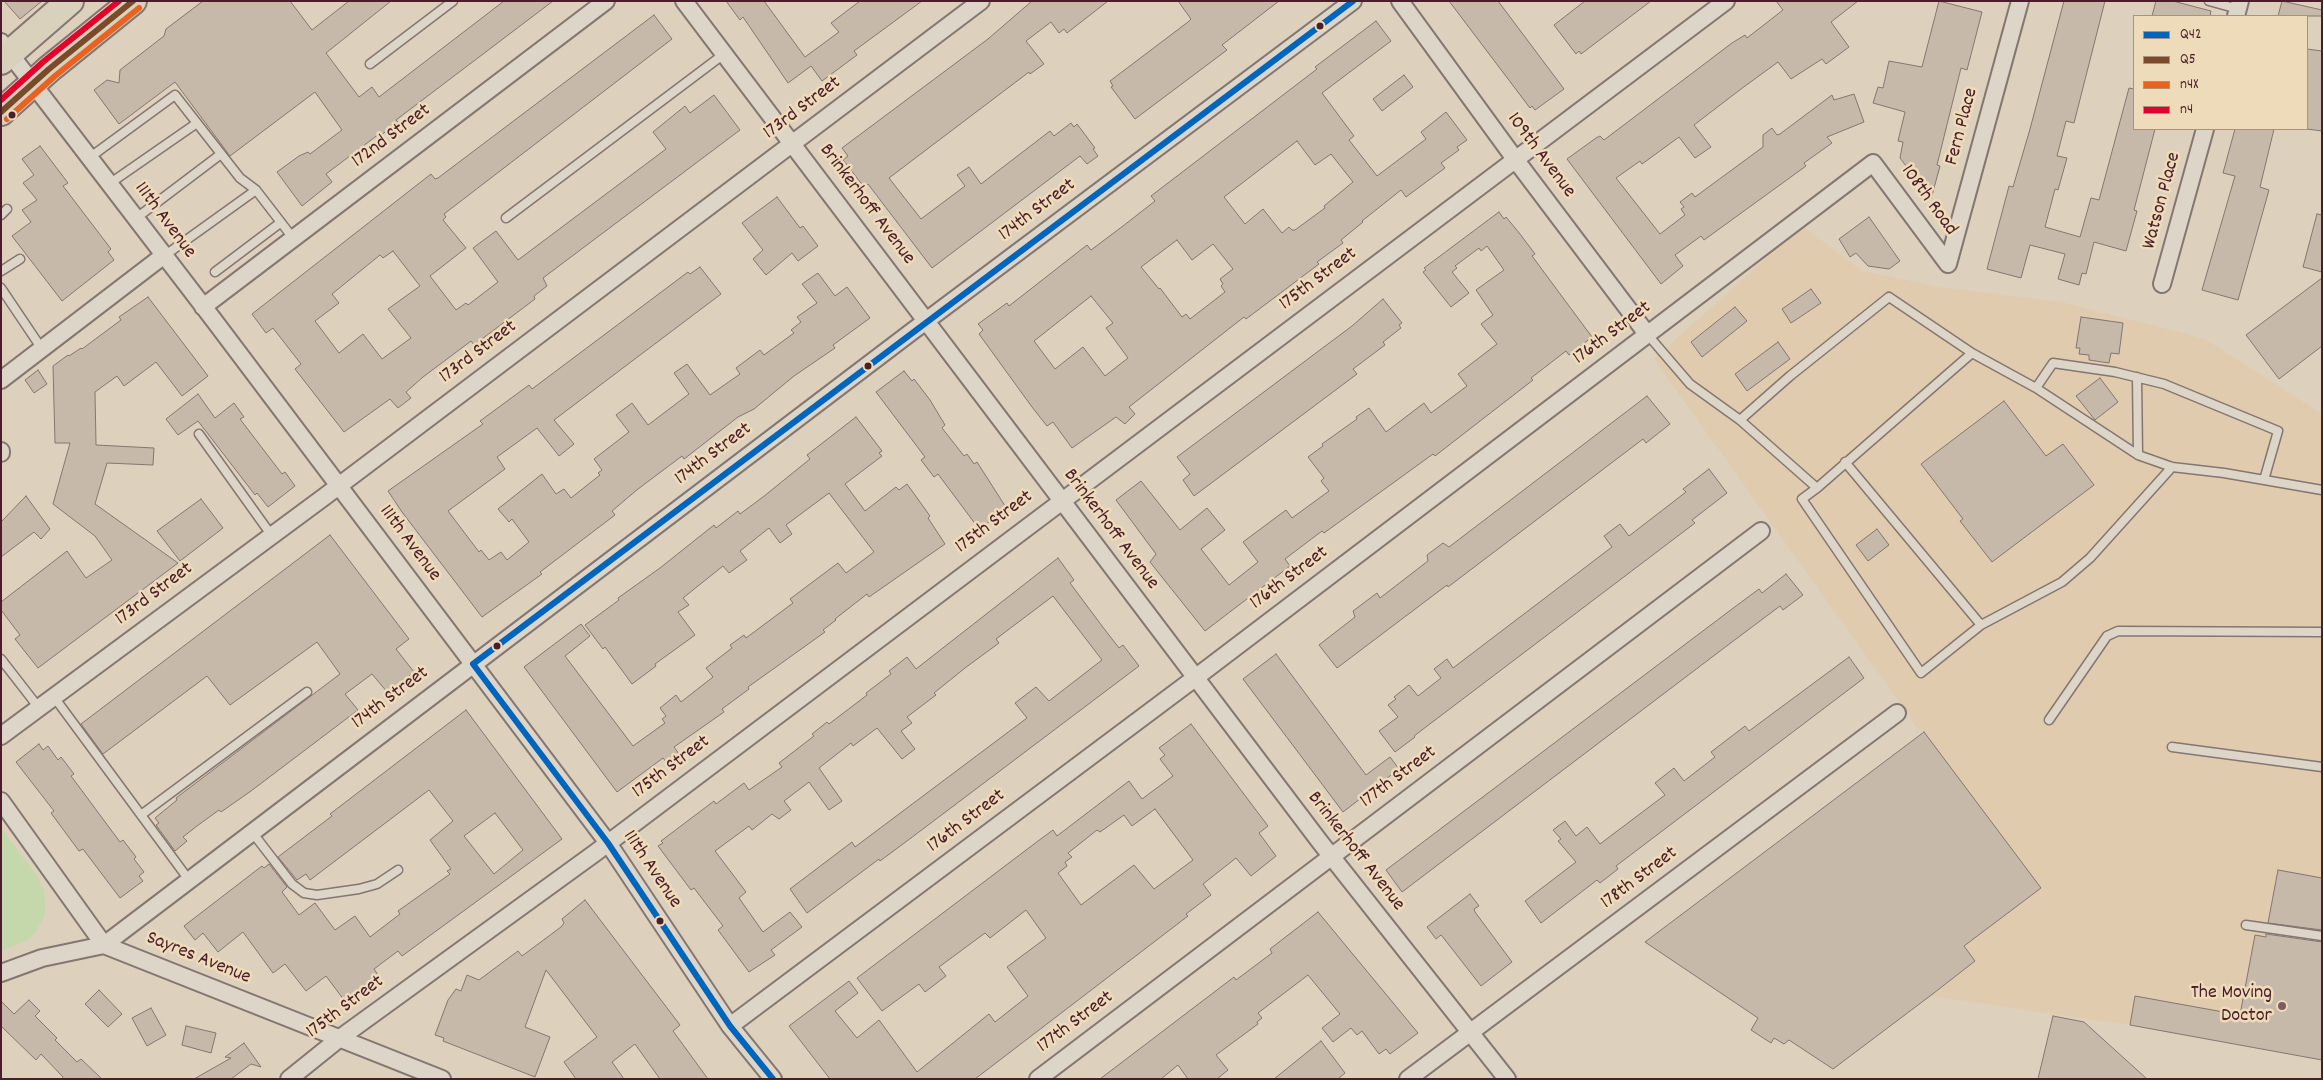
<!DOCTYPE html>
<html>
<head>
<meta charset="utf-8">
<style>
  body { margin:0 }
  #map { position:relative; width:2323px; height:1080px; overflow:hidden; background:#ddd0bc; font-family:Dekko,sans-serif }
  canvas { display:block }
  .frame { position:absolute; inset:0; border:2px solid #4a1f2b; pointer-events:none }
  .legend { position:absolute; left:2133px; top:15px; width:175px; height:115px; box-sizing:border-box; background:#eedbb9; border:1px solid #ac9080; margin:0; padding:6px 9px; list-style:none; font-size:15px; color:#4a1f2b }
  .legend li { display:flex; align-items:center; gap:10px; height:25px }
  .legend b { width:25px; border:1px solid #ac9080 }
</style>
</head>
<body>
<div id="map">
<canvas width="2323" height="1080"></canvas>
<div class="frame"></div>
<ul class="legend">
<li><b style="height:6px;background:#0065bd"></b>Q42</li>
<li><b style="height:6px;background:#7a4b2a"></b>Q5</li>
<li><b style="height:6px;background:#ea6222"></b>n4X</li>
<li><b style="height:6px;background:#e4002b"></b>n4</li>
</ul>
</div>
<script>
const ctx = document.querySelector('canvas').getContext('2d');
ctx.lineJoin = 'round';
function fillPath(path, color) {
  ctx.fillStyle = color;
  ctx.fill(path, 'evenodd');
}
function poly(rows) {
  const path = new Path2D();
  for (const r of rows) {
    path.moveTo(r[0], r[1]);
    for (let i = 2; i < r.length; i += 2) path.lineTo(r[i], r[i + 1]);
  }
  return path;
}
function stroke(path, color, width, dash) {
  ctx.strokeStyle = color;
  ctx.lineWidth = width;
  ctx.lineCap = dash ? 'butt' : 'round';
  ctx.setLineDash(dash || []);
  ctx.stroke(path);
}
function label(font, color, halo, rows, align = 'center') {
  ctx.font = font + ' Dekko,sans-serif';
  ctx.lineWidth = 5;
  ctx.setLineDash([]);
  ctx.textBaseline = 'middle';
  ctx.strokeStyle = halo;
  ctx.fillStyle = color;
  for (const [text, x, y, turn = 0] of rows) {
    ctx.save();
    ctx.translate(x, y);
    ctx.rotate((+turn || 0) * Math.PI / 180);
    ctx.textAlign = isNaN(turn) ? turn : align;
    if (halo) ctx.strokeText(text, 0, 0);
    ctx.fillText(text, 0, 0);
    ctx.restore();
  }
}
const built = poly([
  [1802,226,1862,271,1940,287,2062,302,2205,339,2322,414,2322,1060,2130,1025,1930,996,1975,961,1964,946,1924,732,1917,727,1654,359]
]);
const green = poly([
  [1,828,38,877,44,891,45,901,45,915,35,933,28,940,1,951]
]);
const building = poly([
  [4,1,42,1,20,19,4,1],
  [203,1,290,1,312,30,349,1,391,1,326,53,359,97,372,87,379,97,504,1,553,1,396,120,398,122,380,136,379,134,326,174,332,182,302,206,277,172,299,156,308,152,310,154,342,130,315,92,230,156,175,82,119,124,94,90,107,80,119,83,120,70,164,36,166,29,203,1],
  [726,1,764,1,805,57,839,32,831,23,860,1,922,1,854,51,857,55,822,81,811,66,788,83,743,17,740,20,726,1],
  [1032,1,1108,1,1067,33,1064,29,1059,33,1051,22,1026,41,1044,64,1030,74,1029,72,889,178,921,219,965,186,957,175,969,167,981,184,1050,131,1054,136,1071,123,1074,127,1077,124,1095,148,1093,149,1098,156,1087,164,1080,156,932,268,868,184,864,187,843,160,848,156,842,148,988,39,1032,1],
  [1178,1,1279,1,1222,45,1227,50,1135,119,1111,87,1113,86,1110,81,1188,22,1191,19,1178,1],
  [1449,1,1498,1,1564,89,1535,110,1532,106,1530,108,1449,1],
  [1585,1,1651,1,1581,54,1579,51,1576,54,1554,25,1585,1],
  [1776,1,1858,1,1831,22,1849,47,1826,64,1822,59,1791,79,1778,62,1741,89,1694,125,1711,147,1695,158,1679,137,1642,164,1640,161,1616,178,1660,234,1685,215,1681,209,1684,207,1680,202,1692,193,1695,197,1763,147,1763,135,1772,128,1777,135,1780,134,1832,95,1834,100,1854,94,1864,122,1827,137,1832,143,1804,163,1806,166,1704,240,1701,236,1675,255,1683,266,1661,284,1567,159,1596,138,1600,136,1604,140,1732,43,1745,35,1747,38,1783,10,1776,1],
  [1939,1,1982,12,1967,70,1961,68,1937,165,1940,166,1931,199,1900,158,1903,142,1898,141,1905,112,1873,103,1878,87,1883,88,1889,61,1922,67,1939,1],
  [2064,1,2105,1,2074,123,2066,121,2057,156,2067,158,2058,190,2055,189,2045,227,2080,237,2091,198,2099,200,2129,88,2134,89,2134,129,2155,129,2134,210,2137,211,2126,251,2094,242,2086,274,2082,273,2079,285,2058,279,2065,254,2030,245,2021,278,1987,269,2009,186,2013,187,2030,129,2064,1],
  [2156,1,2173,1,2211,11,2210,16,2152,16,2156,1],
  [2282,1,2322,10,2322,16,2278,16,2282,1],
  [654,15,672,39,444,214,446,217,443,220,466,248,430,276,456,310,466,303,468,305,498,282,473,248,496,231,518,260,666,149,653,132,685,106,690,113,714,95,740,130,543,278,547,286,534,296,535,299,474,345,471,341,423,377,406,392,411,398,398,408,390,399,344,432,295,369,301,364,273,328,266,333,252,314,431,174,435,179,438,178,654,15],
  [393,251,420,286,388,309,411,338,382,359,363,334,339,353,315,321,339,303,332,294,380,255,383,258,393,251],
  [1376,21,1391,41,1322,93,1354,136,1349,140,1377,176,1426,139,1421,132,1446,112,1467,140,1457,147,1459,150,1441,163,1445,168,1406,197,1401,190,1362,221,1363,222,1341,240,1343,243,1317,262,1319,264,1246,319,1244,317,1129,407,1135,414,1125,424,1116,417,1072,448,1053,422,1047,426,1032,407,979,334,983,330,978,324,1007,303,1009,306,1087,245,1091,250,1123,226,1155,201,1151,196,1317,69,1315,67,1376,21],
  [1297,141,1315,165,1331,154,1353,182,1324,206,1325,208,1295,230,1292,230,1289,227,1282,233,1263,209,1245,224,1224,197,1297,141],
  [1177,240,1192,260,1213,244,1233,269,1220,279,1223,284,1221,286,1225,292,1190,319,1186,314,1182,317,1160,288,1159,289,1141,267,1177,240],
  [1091,296,1113,323,1106,328,1128,358,1105,376,1083,347,1055,369,1034,341,1091,296],
  [2307,49,2322,51,2322,131,2307,129,2307,49],
  [1404,75,1413,87,1382,111,1373,99,1404,75],
  [2235,129,2274,129,2260,187,2269,190,2238,300,2202,290,2235,176,2223,173,2235,129],
  [40,146,68,183,63,186,111,249,108,252,114,260,62,301,12,236,31,222,22,210,37,200,23,183,34,175,22,159,40,146],
  [777,197,800,228,803,226,818,246,798,261,792,253,766,275,753,259,763,250,742,223,777,197],
  [1499,212,1504,219,1506,217,1520,234,1535,254,1532,256,1592,337,1569,355,1566,351,1531,378,1533,380,1435,456,1433,454,1324,533,1322,531,1285,559,1290,566,1205,631,1150,562,1156,554,1116,500,1141,481,1180,530,1207,508,1225,530,1201,549,1229,585,1258,562,1243,542,1286,510,1292,518,1329,491,1321,481,1324,478,1308,457,1323,446,1322,444,1357,419,1356,417,1369,408,1386,432,1424,403,1431,413,1467,386,1458,374,1497,344,1481,324,1493,315,1476,290,1504,270,1487,246,1481,251,1479,248,1455,266,1457,268,1452,272,1469,293,1451,307,1423,272,1426,270,1424,268,1499,212],
  [2317,214,2322,215,2322,272,2303,267,2317,214],
  [1869,217,1900,261,1889,269,1868,266,1856,253,1850,257,1839,239,1869,217],
  [700,267,721,294,554,420,574,444,559,456,537,428,497,457,505,469,448,511,479,552,481,550,489,560,501,552,507,560,529,542,512,519,509,522,498,509,542,474,556,494,564,489,571,498,600,475,598,473,602,470,594,459,629,432,616,415,632,403,648,425,689,394,674,373,687,364,710,395,740,374,736,368,760,350,764,355,794,333,791,330,801,322,797,317,817,303,802,284,818,273,835,296,847,287,870,318,833,345,835,348,794,376,754,409,738,417,684,459,682,456,638,489,612,511,615,515,540,572,542,574,482,617,402,512,388,491,483,424,480,421,529,385,532,389,688,272,690,274,700,267],
  [2322,278,2322,346,2279,379,2246,335,2322,278],
  [1811,289,1821,303,1791,323,1782,309,1811,289],
  [148,297,208,376,182,396,156,362,124,386,117,376,95,392,96,445,154,448,153,465,107,463,95,504,178,563,38,668,15,639,20,635,1,610,1,602,67,551,86,578,112,560,95,536,53,504,70,443,55,443,53,366,68,355,69,356,81,348,82,349,121,320,119,317,148,297],
  [1383,299,1402,323,1399,325,1401,328,1383,342,1385,345,1353,369,1357,374,1194,496,1183,480,1190,474,1177,457,1352,326,1383,299],
  [1735,307,1747,321,1702,357,1691,342,1735,307],
  [2081,317,2123,323,2119,354,2111,353,2109,363,2089,360,2089,355,2079,354,2080,348,2076,348,2081,317],
  [1778,342,1790,359,1747,391,1735,374,1778,342],
  [38,370,47,384,34,393,25,380,38,370],
  [904,371,912,381,914,379,930,400,945,425,942,428,964,456,967,454,974,464,977,462,1007,509,979,529,938,474,934,477,921,460,925,457,876,392,904,371],
  [2100,378,2118,402,2095,420,2076,396,2100,378],
  [198,394,215,418,234,403,244,417,240,419,282,474,285,472,295,486,268,507,257,493,255,495,198,421,178,435,166,419,198,394],
  [1647,396,1670,424,1646,443,1643,439,1448,587,1447,585,1337,668,1319,645,1355,617,1353,611,1377,593,1380,598,1428,561,1427,555,1443,543,1449,547,1647,396],
  [2004,401,2046,456,2063,444,2094,485,1992,562,1960,521,1963,519,1921,464,2004,401],
  [856,417,882,451,879,453,882,456,845,484,865,511,896,487,899,490,907,484,930,516,928,518,945,544,869,597,867,594,835,619,836,620,823,630,825,632,748,687,749,689,722,709,724,712,674,747,679,754,667,763,663,758,617,792,524,667,581,624,590,636,565,656,633,746,665,723,662,719,666,716,660,708,676,695,681,702,713,677,706,668,732,648,730,645,744,635,746,638,793,603,790,599,838,563,846,573,874,552,829,493,786,525,792,534,780,543,769,528,740,551,747,560,729,573,723,566,683,598,689,605,678,612,695,635,655,664,656,666,632,684,605,647,603,649,585,625,619,600,618,598,660,568,714,525,716,528,738,511,740,514,763,497,810,459,807,455,856,417],
  [1709,469,1727,493,1692,520,1695,523,1414,736,1415,737,1395,752,1379,731,1398,717,1388,705,1396,699,1394,697,1409,685,1418,696,1441,678,1434,669,1447,659,1453,668,1612,547,1604,536,1620,524,1629,536,1686,492,1683,489,1709,469],
  [26,496,50,529,41,539,34,532,1,557,1,522,26,496],
  [201,499,223,528,180,561,157,531,201,499],
  [1877,529,1889,545,1868,561,1856,545,1877,529],
  [330,535,409,639,396,649,414,672,388,693,372,674,345,694,358,710,251,791,221,812,219,810,197,826,183,837,187,841,175,851,156,825,159,823,155,818,177,800,176,798,340,674,317,642,230,705,207,676,103,754,81,724,330,535],
  [1058,558,1074,580,1070,583,1102,626,1119,648,1123,645,1139,666,907,841,880,861,879,859,807,913,790,889,852,842,855,847,1027,718,1015,703,1036,687,1049,701,1102,660,1053,596,996,639,999,643,965,668,934,693,936,695,907,717,912,723,901,731,915,749,902,759,877,728,853,746,851,743,819,768,842,801,829,810,809,782,784,801,791,810,779,819,772,814,752,830,749,826,715,851,746,892,739,898,763,932,790,912,802,927,771,950,775,955,749,972,718,930,723,926,694,888,691,890,658,846,663,843,661,841,714,801,716,804,744,783,749,790,782,767,779,763,814,736,812,734,827,722,829,724,867,695,866,693,891,674,889,671,907,657,916,669,1058,558],
  [1786,574,1803,595,1783,610,1780,606,1728,645,1402,892,1386,870,1732,609,1759,589,1762,593,1786,574],
  [1276,654,1366,775,1390,757,1399,769,1343,812,1243,679,1276,654],
  [1849,657,1864,678,1616,866,1618,869,1600,883,1597,880,1541,923,1525,901,1576,862,1558,841,1561,839,1553,830,1565,821,1576,836,1587,827,1600,844,1665,795,1655,783,1674,768,1684,781,1715,757,1711,752,1745,726,1749,731,1849,657],
  [466,710,562,839,402,956,398,951,374,969,378,975,344,1000,326,976,306,991,285,964,273,973,243,932,218,952,203,933,195,940,184,926,262,866,264,868,269,864,287,887,282,892,299,915,315,903,335,930,355,916,370,937,400,914,398,911,450,874,447,871,451,869,430,840,453,821,429,790,310,880,306,874,297,880,278,857,332,816,330,814,466,710],
  [495,813,523,850,494,874,464,836,495,813],
  [1191,724,1268,826,1259,833,1276,856,1251,876,1236,858,1203,884,1211,895,1186,914,1188,916,975,1079,830,1079,789,1026,849,981,858,993,835,1011,857,1038,879,1020,917,1072,989,1014,995,1022,1028,996,1007,967,1046,938,1026,910,990,938,985,933,939,967,946,976,925,992,919,984,882,1011,857,978,1038,841,1053,830,1057,836,1129,781,1142,799,1173,776,1160,759,1165,755,1159,748,1191,724],
  [1155,809,1193,860,1154,889,1134,865,1081,905,1058,873,1067,866,1065,862,1072,857,1068,853,1097,830,1100,832,1124,815,1132,826,1155,809],
  [1924,732,2041,888,1964,946,1975,961,1930,996,1833,1069,1789,1040,1784,1044,1774,1038,1771,1043,1751,1030,1758,1018,1645,942,1924,732],
  [39,744,43,750,48,746,58,760,61,757,74,774,71,776,120,842,123,840,136,857,134,859,144,872,139,876,143,881,120,898,83,849,79,851,51,813,54,811,16,762,39,744],
  [2278,870,2322,878,2322,930,2268,923,2278,870],
  [1470,894,1479,906,1474,909,1475,912,1512,962,1481,986,1442,936,1441,935,1436,939,1427,927,1470,894],
  [585,900,680,1025,673,1031,708,1079,660,1079,635,1044,612,1062,624,1079,576,1079,564,1062,597,1037,546,970,525,1027,550,1037,535,1077,443,1041,444,1038,435,1035,448,1000,456,989,461,991,467,975,479,980,518,951,522,956,561,927,564,923,562,919,585,900],
  [1318,912,1418,1033,1390,1054,1386,1049,1379,1054,1362,1031,1357,1035,1351,1028,1333,1042,1322,1028,1340,1014,1308,975,1258,1013,1262,1018,1257,1022,1258,1024,1216,1055,1228,1070,1217,1079,1188,1079,1178,1065,1161,1079,1100,1079,1234,977,1236,980,1272,953,1270,949,1318,912],
  [2266,934,2322,942,2322,1060,2130,1025,2135,996,2240,1015,2255,935,2266,937,2266,934],
  [99,990,122,1014,108,1027,85,1004,99,990],
  [29,1000,40,1011,35,1016,57,1038,55,1040,77,1062,81,1059,102,1079,62,1079,63,1077,41,1054,36,1060,1,1026,1,1001,14,1014,29,1000],
  [151,1008,166,1035,147,1046,132,1018,151,1008],
  [2053,1016,2084,1022,2147,1079,2038,1079,2053,1016],
  [186,1026,216,1033,211,1053,182,1045,186,1026],
  [1321,1041,1345,1073,1338,1079,1274,1079,1321,1041],
  [244,1043,261,1067,251,1064,231,1079,194,1079,231,1058,225,1057,244,1043]
]);
const lane = poly([
  [2209,1,2238,9],
  [370,64,453,1],
  [89,158,175,95,240,178,256,190,293,238],
  [109,184,197,123],
  [1,215,7,209],
  [506,218,724,54],
  [135,219,221,154],
  [164,256,256,190],
  [1,271,20,259],
  [215,272,280,223],
  [1,288,42,349],
  [1647,334,1690,384,1740,420,1817,488,1972,353,2036,388,2138,455,2172,467,2224,473,2322,490],
  [2137,377,2138,455],
  [2036,388,2053,363,2115,372,2164,384,2278,431,2264,480],
  [1740,420,1790,376,1889,297,1972,353],
  [199,434,272,536],
  [1817,488,1802,499,1921,673,1981,625,1845,462],
  [1981,625,2062,582,2090,558,2172,467],
  [1,659,39,708],
  [54,697,189,880],
  [2049,720,2107,636,2118,631,2322,632],
  [2172,747,2322,767],
  [141,815,307,692],
  [252,832,292,884,304,893,317,895,359,889,377,884,398,870],
  [2246,925,2322,936]
]);
const street = poly([
  [684,1,1320,842,1507,1079],
  [1400,1,1515,159,1647,334],
  [2236,16,2240,1],
  [1,42,213,319,608,843,730,1026,773,1079],
  [1948,264,2020,1],
  [2162,284,2205,129],
  [203,307,606,1],
  [1,380,163,256],
  [1,451,1,453],
  [1,736,324,497,981,1],
  [1,801,104,945,442,1079],
  [1,973,42,958,104,945,910,333,1353,1],
  [730,1026,1195,678,1873,163,1948,264],
  [289,1079,340,1038,595,853,1726,1],
  [1038,1079,1761,531],
  [1408,1079,1897,713]
]);
const primary = poly([
  [1,61,70,1],
  [1,112,49,69,133,1]
]);
const bus1 = poly([
  [473,664,1353,1],
  [473,664,608,843,730,1026,773,1079]
]);
const bus2 = poly([
  [1,112,49,69,133,1]
]);
const bus3 = poly([
  [7,119,55,76,139,8]
]);
const bus4 = poly([
  [1,100,43,62,119,1]
]);
const markers = [
  [1320,26,4.5,"#4a1f2b"],
  [12,115,4.5,"#4a1f2b"],
  [868,366,4.5,"#4a1f2b"],
  [497,646,4.5,"#4a1f2b"],
  [660,921,4.5,"#4a1f2b"],
  [2282,1006,5,"#7d5d5e"]
];
const streetNames = [
  ["173rd Street",803,109,-37],
  ["Fern Place",1963,127,-75],
  ["172nd Street",392,137,-37],
  ["109th Avenue",1540,156,53],
  ["108th Road",1928,201,54],
  ["Watson Place",2163,201,-75],
  ["Brinkerhoff Avenue",866,205,53],
  ["174th Street",1038,211,-37],
  ["111th Avenue",164,221,53],
  ["175th Street",1319,280,-37],
  ["176th Street",1613,334,-37],
  ["173rd Street",479,353,-37],
  ["174th Street",714,455,-37],
  ["175th Street",995,523,-37],
  ["Brinkerhoff Avenue",1110,530,53],
  ["111th Avenue",409,544,53],
  ["176th Street",1290,579,-37],
  ["173rd Street",155,595,-37],
  ["174th Street",391,699,-37],
  ["175th Street",672,768,-37],
  ["177th Street",1399,778,-37],
  ["176th Street",967,822,-37],
  ["Brinkerhoff Avenue",1355,852,52],
  ["111th Avenue",651,870,56],
  ["178th Street",1640,879,-37],
  ["Sayres Avenue",198,959,22],
  ["175th Street",346,1008,-37],
  ["177th Street",1076,1023,-37]
];
const poiNames = [
  ["The Moving",2272,994],
  ["Doctor",2272,1017]
];
fillPath(built, '#e0cbae');
fillPath(green, '#c4d8ac');
fillPath(building, '#c6b9a9');
stroke(building, '#847670', 1);
stroke(lane, '#847670', 11);
stroke(street, '#847670', 20);
stroke(primary, '#847670', 30);
stroke(lane, '#ddd5c8', 8);
stroke(street, '#ddd5c8', 16);
stroke(primary, '#d9d1bc', 26);
stroke(bus1, '#0065bd', 6);
stroke(bus2, '#7a4b2a', 6);
stroke(bus3, '#ea6222', 6);
stroke(bus4, '#e4002b', 6);
for (const [x, y, r, color] of markers) {
  const dot = new Path2D();
  dot.arc(x, y, r, 0, 2 * Math.PI);
  ctx.fillStyle = color;
  ctx.fill(dot);
  stroke(dot, '#eedbb9', 2);
}
label('20px', '#4a1f2b', '#eedbb9', streetNames);
label('20px', '#4a1f2b', '#eedbb9', poiNames, 'right');
</script>
</body>
</html>
